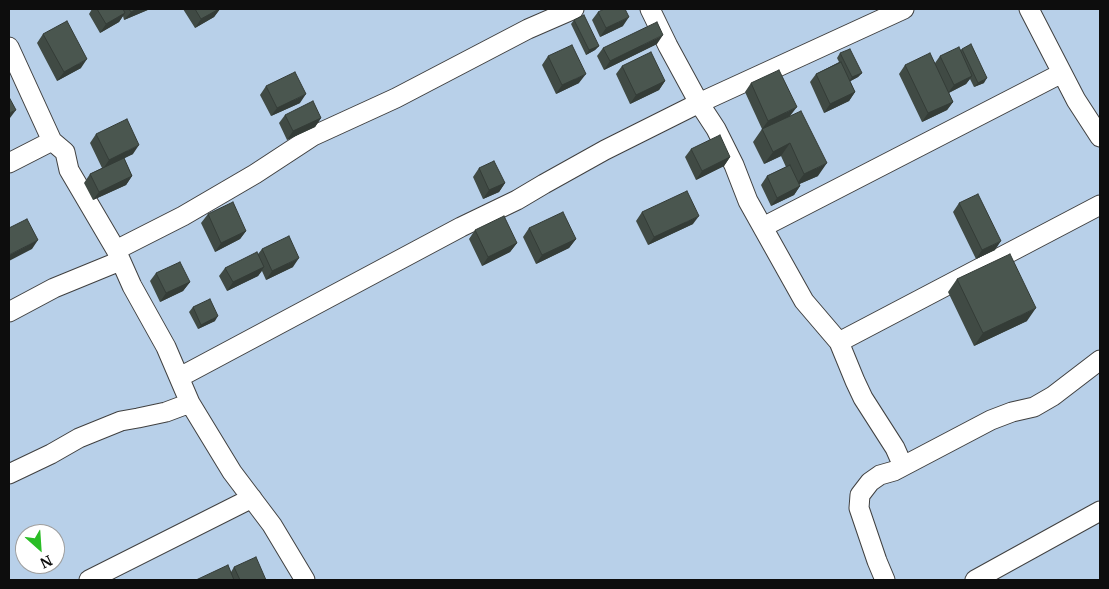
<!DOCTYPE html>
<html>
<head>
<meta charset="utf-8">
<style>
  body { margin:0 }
  #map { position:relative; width:1109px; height:589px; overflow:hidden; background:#eefffc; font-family:Merriweather,serif }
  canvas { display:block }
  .frame { position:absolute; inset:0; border:10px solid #0d0d0d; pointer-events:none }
  .north { position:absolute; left:15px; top:524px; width:50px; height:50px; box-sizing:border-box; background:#fff; border:1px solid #9e9e9e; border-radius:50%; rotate:154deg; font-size:14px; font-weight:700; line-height:20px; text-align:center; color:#0d0d0d }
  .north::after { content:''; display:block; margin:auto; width:18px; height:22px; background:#2abd26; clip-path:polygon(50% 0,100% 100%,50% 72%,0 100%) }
</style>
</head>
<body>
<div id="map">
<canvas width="1109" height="589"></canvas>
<div class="frame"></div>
<div class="north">N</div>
</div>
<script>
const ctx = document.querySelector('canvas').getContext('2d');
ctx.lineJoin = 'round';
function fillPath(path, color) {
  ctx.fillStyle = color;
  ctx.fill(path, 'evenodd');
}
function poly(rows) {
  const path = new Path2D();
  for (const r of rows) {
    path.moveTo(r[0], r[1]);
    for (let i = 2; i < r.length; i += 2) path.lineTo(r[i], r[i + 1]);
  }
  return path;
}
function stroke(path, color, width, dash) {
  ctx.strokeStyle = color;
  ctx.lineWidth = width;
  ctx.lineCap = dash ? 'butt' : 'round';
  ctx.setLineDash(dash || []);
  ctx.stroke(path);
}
const green = poly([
  [9,9,1100,9,1100,580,9,580],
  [25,534,55,534,55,564,25,564]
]);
const minor = poly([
  [650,9,668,46,699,103,716,129,734,165,748,201,804,301,839,342,855,381,863,398,895,448,903,466],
  [1029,9,1076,100,1100,137],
  [9,47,52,141,65,152,69,170,116,250,132,286,166,347,190,403,232,472,272,525,305,580],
  [9,163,52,141],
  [763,227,1062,73],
  [116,250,183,216,255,174,313,136,396,98,528,29,574,9],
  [9,312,54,288,120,261],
  [839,342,1100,205],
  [180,377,461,227,517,200,544,184,605,150,699,103,904,9],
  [9,474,51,454,79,438,121,421,138,418,166,412,190,403],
  [89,580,252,498],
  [885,580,877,561,859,508,860,495,870,482,880,475,894,471,991,420,1012,412,1034,407,1053,396,1100,360],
  [975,580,1100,511]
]);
const wall = poly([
  [92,9,150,9,124,20,123,16,119,22,100,33,89,14],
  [183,9,220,9,214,17,195,28],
  [598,12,623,26,600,37,592,20],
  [574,20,599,46,595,50,586,55,571,24],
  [43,34,81,68,57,81,37,43],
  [657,44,604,70,597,56,603,48],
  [962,49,984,83,974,87,970,79,966,84,949,93,953,102,947,110,922,122,899,74,905,65,935,63,940,56,960,50],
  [840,53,862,73,858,77,850,81,855,92,849,101,824,113,810,82,816,74,839,62,837,58],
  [548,56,579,83,556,94,542,65],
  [622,66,665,81,659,90,630,104,616,74],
  [751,83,790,116,818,176,799,184,800,186,794,195,771,206,761,185,767,176,786,167,781,156,764,164,753,142,762,129,745,92],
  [266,86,300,103,271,116,260,95],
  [285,115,321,118,315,127,287,140,279,123],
  [96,134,133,154,124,158,132,176,126,185,93,200,84,183,90,174,102,168,90,143],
  [691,149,730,157,724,166,696,180,685,157],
  [479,168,505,183,499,192,483,199,473,177],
  [959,203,995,250,976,259,953,212],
  [642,212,693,224,648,245,636,221],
  [208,214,246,231,240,239,215,252,201,223],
  [529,228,576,239,569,248,536,264,523,237],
  [475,230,517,243,510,252,482,266,469,239],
  [262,249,293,267,266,280,262,271,258,276,227,291,219,276,225,268,258,254],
  [156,273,190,282,183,291,160,302,150,281],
  [957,279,1027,321,974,346,948,292],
  [193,307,215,321,198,329,189,312],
  [234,567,266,580,196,580,231,572]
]);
const shadedWall = poly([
  [137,9,150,9,124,20,131,12],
  [220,9,214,17,195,28,201,19],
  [125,13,119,22,100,33,106,24],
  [629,17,623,26,600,37,606,28],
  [663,35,657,44,604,70,610,61],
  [599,46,595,50,586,55,589,50],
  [87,59,81,68,57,81,64,72],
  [862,73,858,77,849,82,852,77],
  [586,74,579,83,556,94,562,85],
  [972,76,966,84,948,93,954,85],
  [987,78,984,83,974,87,978,83],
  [665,81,659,90,630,104,636,95],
  [855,92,849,101,824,113,830,104],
  [306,94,300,103,271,116,277,108],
  [953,102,947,110,922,122,928,113],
  [797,107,790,116,762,129,768,121],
  [16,110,10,118,9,119,9,113],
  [321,118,315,127,287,140,293,131],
  [790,143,781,156,764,164,773,152],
  [139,145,133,154,103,169,109,160],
  [730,157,724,166,696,180,702,171],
  [827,163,818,176,795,186,804,174],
  [132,176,126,185,93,200,99,192],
  [505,183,499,192,483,199,489,190],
  [800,186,794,195,771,206,777,198],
  [699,216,693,224,648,245,654,237],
  [246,231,240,239,215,252,221,243],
  [576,239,569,248,536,264,542,255],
  [38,240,32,249,9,261,9,255],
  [1001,241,995,250,976,259,982,250],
  [517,243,510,252,482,266,488,257],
  [299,258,293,267,266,280,272,271],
  [264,267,258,276,227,291,233,282],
  [190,282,183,291,160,302,166,293],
  [1036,308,1027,321,974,346,983,333],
  [218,316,215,321,198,329,201,325]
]);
const building = poly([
  [97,9,123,9,125,13,106,24,97,9],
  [129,9,137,9,131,12,129,9],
  [195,9,219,9,201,19,195,9],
  [604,9,625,9,629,17,606,28,598,12,604,9],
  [584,15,599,46,589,50,574,20,584,15],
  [67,21,87,59,64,72,43,34,67,21],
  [657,22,663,35,610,61,603,48,657,22],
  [971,44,987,78,978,83,962,49,971,44],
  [572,45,586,74,562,85,548,56,572,45],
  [959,47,972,76,954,85,940,56,959,47],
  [850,49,862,73,852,77,840,53,850,49],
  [651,52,665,81,636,95,622,66,651,52],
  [930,53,953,102,928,113,905,65,930,53],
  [841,62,855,92,830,104,816,74,841,62],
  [779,70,797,107,768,121,751,83,779,70],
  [295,72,306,94,277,108,266,86,295,72],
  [9,97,16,110,9,113,9,97],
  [313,101,321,118,293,131,285,115,313,101],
  [801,111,827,163,804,174,790,143,773,152,762,129,801,111],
  [127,119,139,145,109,160,96,134,127,119],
  [720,135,730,157,702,171,691,149,720,135],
  [124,158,132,176,99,192,90,174,124,158],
  [494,161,505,183,489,190,479,168,494,161],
  [790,165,800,186,777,198,767,176,790,165],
  [687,191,699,216,654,237,642,212,687,191],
  [978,194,1001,241,982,250,959,203,978,194],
  [233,202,246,231,221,243,208,214,233,202],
  [563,212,576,239,542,255,529,228,563,212],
  [504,216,517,243,488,257,475,230,504,216],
  [27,219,38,240,9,255,9,228,27,219],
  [289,236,299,258,272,271,262,249,289,236],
  [257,252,264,267,233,282,225,268,257,252],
  [1010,254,1036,308,983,333,957,279,1010,254],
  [180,262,190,282,166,293,156,273,180,262],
  [210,299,218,316,201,325,193,307,210,299],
  [256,557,266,580,240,580,234,567,256,557],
  [228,565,234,580,196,580,228,565]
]);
fillPath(green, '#b8d0e9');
stroke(minor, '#404040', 21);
stroke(minor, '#fff', 19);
fillPath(wall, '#404a44');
fillPath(shadedWall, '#343c37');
fillPath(building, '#4a564f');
stroke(building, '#343c37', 1);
</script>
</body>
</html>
